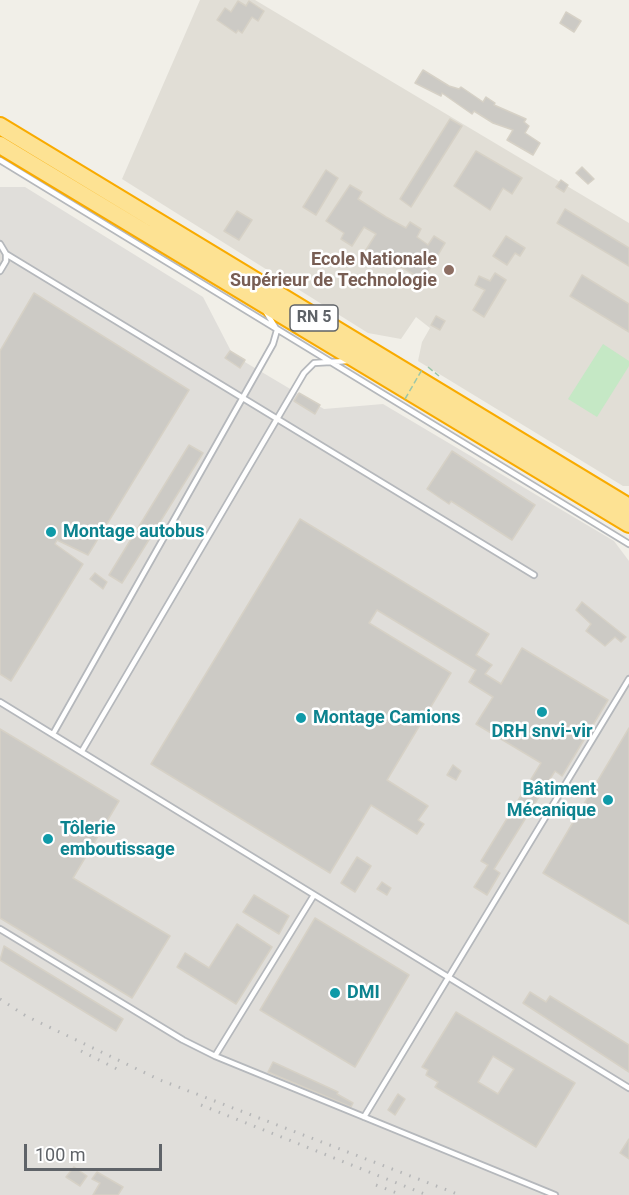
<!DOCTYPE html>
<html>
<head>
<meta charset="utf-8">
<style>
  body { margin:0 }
  #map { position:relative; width:629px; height:1195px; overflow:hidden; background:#f1efe8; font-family:Roboto,sans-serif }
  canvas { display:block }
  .scale { position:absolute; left:24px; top:1144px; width:138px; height:27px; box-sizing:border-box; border:3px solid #5f6368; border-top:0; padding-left:8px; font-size:18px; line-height:21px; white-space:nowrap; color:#5f6368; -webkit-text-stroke:4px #fff; paint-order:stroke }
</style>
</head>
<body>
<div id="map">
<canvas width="629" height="1195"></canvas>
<div class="scale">100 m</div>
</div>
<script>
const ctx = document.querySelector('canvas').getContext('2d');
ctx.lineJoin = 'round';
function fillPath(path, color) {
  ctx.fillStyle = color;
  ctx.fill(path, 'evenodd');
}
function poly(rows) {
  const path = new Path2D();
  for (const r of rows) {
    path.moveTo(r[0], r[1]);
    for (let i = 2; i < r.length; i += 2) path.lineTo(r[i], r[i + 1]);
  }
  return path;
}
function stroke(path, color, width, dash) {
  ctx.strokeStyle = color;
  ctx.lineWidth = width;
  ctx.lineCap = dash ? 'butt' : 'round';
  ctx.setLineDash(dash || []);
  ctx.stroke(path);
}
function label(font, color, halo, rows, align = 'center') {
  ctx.font = font + ' Roboto,sans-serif';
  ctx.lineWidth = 5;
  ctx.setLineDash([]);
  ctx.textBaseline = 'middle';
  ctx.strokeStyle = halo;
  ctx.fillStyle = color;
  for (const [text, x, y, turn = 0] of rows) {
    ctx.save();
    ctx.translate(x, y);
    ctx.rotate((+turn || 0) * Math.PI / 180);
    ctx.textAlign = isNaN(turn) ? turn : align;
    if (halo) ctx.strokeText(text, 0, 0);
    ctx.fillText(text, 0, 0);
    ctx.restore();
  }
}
const industrial = poly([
  [0,187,25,187,203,297,233,355,324,409,383,404,614,541,629,561,629,1195,0,1195]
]);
const education = poly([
  [200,0,255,0,629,223,629,486,623,486,418,361,422,342,430,328,416,317,401,339,368,333,122,179]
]);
const green = poly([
  [603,344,629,361,629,366,597,417,568,399]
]);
const building = poly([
  [238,1,246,6,249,1,264,11,258,21,252,17,242,33,238,30,236,33,217,20,225,8,231,12,238,1],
  [566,12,581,21,574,32,560,23,566,12],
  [423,70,449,86,459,89,461,87,483,102,486,97,495,103,494,105,526,119,524,122,529,126,525,133,540,143,533,155,507,140,513,130,493,123,474,111,472,114,442,93,441,96,415,83,423,70],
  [450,119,462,126,411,207,400,199,450,119],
  [476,151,522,178,512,194,503,188,490,210,454,186,476,151],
  [582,167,594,179,588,184,576,173,582,167],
  [326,170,338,178,316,215,303,207,326,170],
  [561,180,568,185,564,192,556,187,561,180],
  [350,185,362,192,358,199,386,217,406,228,410,222,421,229,417,237,428,245,434,236,445,243,423,280,380,254,376,261,364,253,376,234,364,227,352,246,341,239,344,233,326,221,350,185],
  [565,209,629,248,629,266,557,223,565,209],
  [237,211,252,220,239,240,224,231,237,211],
  [506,236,525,248,520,256,515,253,507,265,493,256,506,236],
  [495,273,506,280,484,317,473,310,485,290,475,285,479,276,490,281,495,273],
  [582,275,629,304,629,332,570,296,582,275],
  [34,293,189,390,88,555,57,540,55,544,83,564,11,681,0,674,0,351,34,293],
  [436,316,445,321,440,330,431,325,436,316],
  [230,351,245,360,240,368,225,358,230,351],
  [299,393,320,405,315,414,294,401,299,393],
  [189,445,203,453,122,583,109,575,189,445],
  [452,451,535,505,512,540,451,501,449,504,427,489,452,451],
  [300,519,489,634,476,655,492,665,485,674,501,684,522,648,608,700,562,776,555,771,494,869,500,873,487,895,474,887,488,865,481,861,541,763,476,724,493,697,469,682,476,670,377,610,369,623,451,673,387,780,428,806,418,820,424,824,417,834,371,805,330,873,151,764,300,519],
  [95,573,107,582,103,589,90,579,95,573],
  [582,602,626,637,621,642,615,637,605,646,586,631,591,624,576,610,582,602],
  [629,728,629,924,543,873,629,728],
  [0,729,119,801,73,878,170,936,132,998,0,918,0,729],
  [453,765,461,771,456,780,447,775,453,765],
  [357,857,371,866,355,892,341,883,357,857],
  [382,882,391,888,387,895,377,889,382,882],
  [254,895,289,916,279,934,243,912,254,895],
  [315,918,409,975,355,1067,260,1010,315,918],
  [237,924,272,947,236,1004,177,967,185,953,209,968,237,924],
  [4,946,123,1019,116,1031,0,960,4,946],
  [530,992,546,1002,550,996,629,1045,629,1072,523,1003,530,992],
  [456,1012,575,1083,536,1147,435,1087,438,1082,426,1075,428,1070,422,1067,456,1012],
  [493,1056,514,1069,498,1094,478,1082,493,1056],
  [273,1062,338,1092,337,1094,353,1103,351,1107,268,1072,273,1062],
  [398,1094,405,1099,395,1115,388,1110,398,1094],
  [629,1139,629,1159,620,1153,629,1139],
  [74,1167,87,1176,80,1186,66,1177,74,1167],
  [97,1172,123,1187,118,1195,93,1195,100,1183,92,1179,97,1172]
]);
const path = poly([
  [428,367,439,376]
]);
const lane = poly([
  [0,160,629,544],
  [0,244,6,254,6,261,0,271],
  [6,254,534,575],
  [0,702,629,1088],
  [53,734,273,344,277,330,266,312],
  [82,751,304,373,314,363,347,361],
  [0,929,183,1040,215,1056,555,1195],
  [215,1056,314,895],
  [364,1117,629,679]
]);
const highway = poly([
  [0,126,629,507],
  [0,145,629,524]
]);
const rail = poly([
  [0,999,26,1016,160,1080,460,1195],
  [81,1051,119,1070],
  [201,1105,427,1195],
  [376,1185,402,1195]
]);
const pathBridge = poly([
  [405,399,423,368]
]);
const markers = [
  [449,270,6,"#8d6e63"],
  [51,532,6,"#0f9aa8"],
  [542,712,6,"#0f9aa8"],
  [301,718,6,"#0f9aa8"],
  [608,800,6,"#0f9aa8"],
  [48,839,6,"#0f9aa8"],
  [335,993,6,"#0f9aa8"]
];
const shields = [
  [314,318,48]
];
const shieldNames = [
  ["RN 5",314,318]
];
const educationNames = [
  ["Ecole Nationale",437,260],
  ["Supérieur de Technologie",437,281]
];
const cultureNames = [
  ["Montage autobus",63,532],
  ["Montage Camions",313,718],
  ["DRH snvi-vir",542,732,"center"],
  ["Bâtiment",596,790,"right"],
  ["Mécanique",596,811,"right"],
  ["Tôlerie",60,829],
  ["emboutissage",60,850],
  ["DMI",347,993]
];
fillPath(industrial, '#e0deda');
fillPath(education, '#e1ded6');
fillPath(green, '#c5e8c5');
fillPath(building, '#cccac5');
stroke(building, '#d6d1c6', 1.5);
stroke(lane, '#b5b8bc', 8);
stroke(highway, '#f9ab00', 20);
stroke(path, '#9cc7a9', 1.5, [6, 3]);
stroke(lane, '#fff', 4.5);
stroke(highway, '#fde293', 16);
stroke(rail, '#b6b7b8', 3, [1.5, 8]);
stroke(pathBridge, '#9cc7a9', 1.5, [6, 3]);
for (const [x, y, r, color] of markers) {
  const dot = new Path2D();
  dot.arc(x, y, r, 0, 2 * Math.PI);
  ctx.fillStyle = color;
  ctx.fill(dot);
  stroke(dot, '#fff', 2);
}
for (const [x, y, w] of shields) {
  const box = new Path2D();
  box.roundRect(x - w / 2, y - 13, w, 26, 4.5);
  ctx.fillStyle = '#fff';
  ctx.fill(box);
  stroke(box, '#5f6368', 1.5);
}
label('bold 16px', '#5f6368', null, shieldNames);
label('bold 18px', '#785e54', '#fff', educationNames, 'right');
label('bold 18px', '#0d838f', '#fff', cultureNames, 'left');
</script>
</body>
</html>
